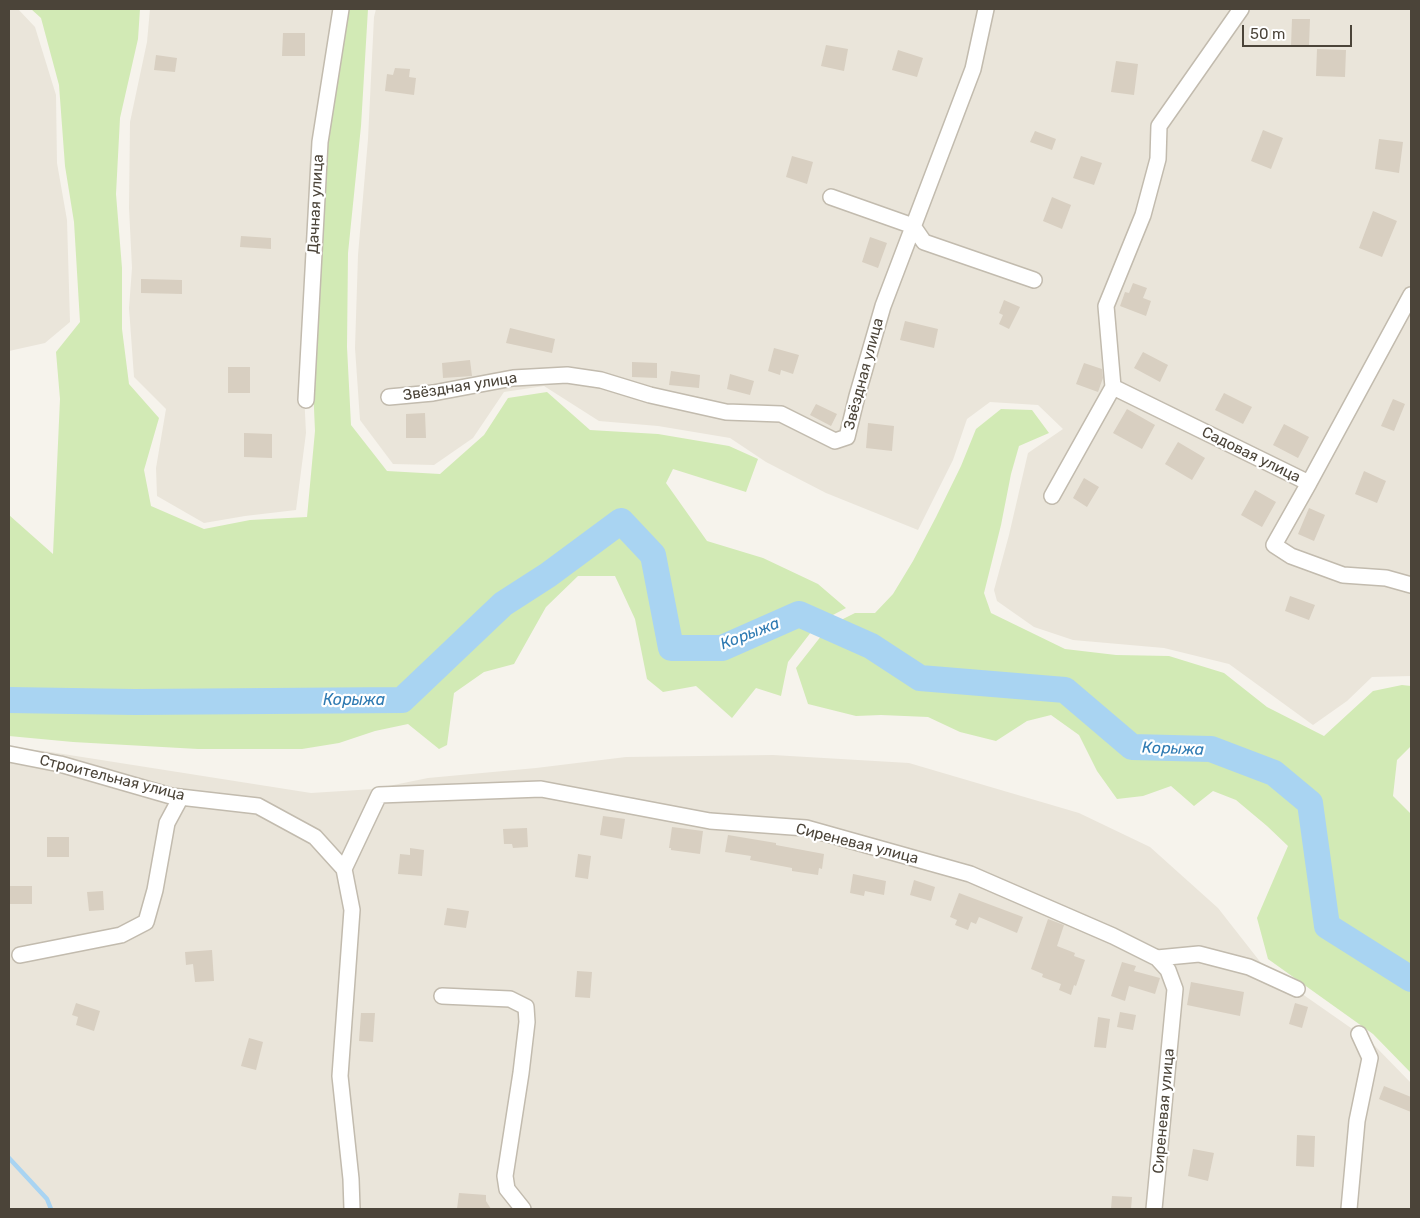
<!DOCTYPE html>
<html>
<head>
<meta charset="utf-8">
<style>
  body { margin:0 }
  #map { position:relative; width:1420px; height:1218px; overflow:hidden; background:#f6f3ec; font-family:Rubik,sans-serif }
  canvas { display:block }
  .frame { position:absolute; inset:0; border:10px solid #4b4439; pointer-events:none }
  .scale { position:absolute; left:1242px; top:25px; width:110px; height:22px; box-sizing:border-box; border:2px solid #4b4439; border-top:0; padding-left:6px; font-size:15px; line-height:18px; white-space:nowrap; color:#4b4439; -webkit-text-stroke:4px #fff; paint-order:stroke }
</style>
</head>
<body>
<div id="map">
<canvas width="1420" height="1218"></canvas>
<div class="frame"></div>
<div class="scale">50 m</div>
</div>
<script>
const ctx = document.querySelector('canvas').getContext('2d');
ctx.lineJoin = 'round';
function fillPath(path, color) {
  ctx.fillStyle = color;
  ctx.fill(path, 'evenodd');
}
function poly(rows) {
  const path = new Path2D();
  for (const r of rows) {
    path.moveTo(r[0], r[1]);
    for (let i = 2; i < r.length; i += 2) path.lineTo(r[i], r[i + 1]);
  }
  return path;
}
function stroke(path, color, width, dash) {
  ctx.strokeStyle = color;
  ctx.lineWidth = width;
  ctx.lineCap = dash ? 'butt' : 'round';
  ctx.setLineDash(dash || []);
  ctx.stroke(path);
}
function label(font, color, halo, rows, align = 'center') {
  ctx.font = font + ' Rubik,sans-serif';
  ctx.lineWidth = 4.5;
  ctx.setLineDash([]);
  ctx.textBaseline = 'middle';
  ctx.strokeStyle = halo;
  ctx.fillStyle = color;
  for (const [text, x, y, turn = 0] of rows) {
    ctx.save();
    ctx.translate(x, y);
    ctx.rotate((+turn || 0) * Math.PI / 180);
    ctx.textAlign = isNaN(turn) ? turn : align;
    if (halo) ctx.strokeText(text, 0, 0);
    ctx.fillText(text, 0, 0);
    ctx.restore();
  }
}
const residential = poly([
  [9,9,18,9,35,27,56,95,57,163,67,220,70,322,45,343,9,351],
  [150,9,341,9,302,353,306,433,296,510,245,516,204,523,157,496,156,468,166,409,134,377,129,308,132,268,129,208,130,122,147,42],
  [376,9,1411,9,1411,676,1372,677,1347,701,1313,725,1229,664,1164,648,1073,640,1034,627,997,601,994,590,1009,535,1028,453,1063,429,1038,405,990,402,967,419,953,460,918,530,826,493,766,462,730,438,658,426,599,421,544,386,504,392,473,438,434,465,393,464,360,420,355,348,358,255,368,139,374,17],
  [9,747,44,751,311,793,374,789,428,778,536,768,626,757,773,755,909,763,1079,813,1150,847,1218,908,1265,968,1371,1042,1411,1083,1411,1209,9,1209]
]);
const green = poly([
  [31,9,140,9,138,39,120,118,116,194,122,268,122,329,129,384,159,418,144,470,151,506,204,529,250,520,307,517,315,431,312,363,316,208,346,9,368,9,361,126,348,253,347,347,351,425,387,471,440,474,484,435,508,398,547,392,590,430,658,434,729,446,758,459,746,492,673,469,666,483,707,541,763,558,818,584,846,608,818,623,788,662,781,696,756,688,732,718,696,686,663,692,647,679,635,619,615,576,578,576,546,607,514,664,484,672,454,693,447,745,439,749,408,724,375,731,339,743,302,749,198,749,73,742,9,736,9,515,53,554,60,399,56,352,80,322,74,222,65,166,59,85,41,18],
  [1001,409,1032,410,1049,433,1019,446,1011,474,1001,525,984,593,991,613,1065,649,1116,655,1169,656,1224,673,1267,707,1324,736,1373,691,1402,685,1411,686,1411,746,1397,760,1393,796,1411,814,1411,1073,1373,1034,1268,959,1257,918,1288,846,1267,826,1236,800,1213,791,1194,806,1171,786,1143,796,1117,799,1097,771,1079,735,1051,715,1027,721,996,741,960,732,928,717,881,715,856,716,808,704,796,668,829,626,855,613,875,613,893,594,913,561,936,517,961,466,976,429]
]);
const stream = poly([
  [9,1158,47,1199,51,1209]
]);
const river = poly([
  [9,700,135,702,402,700,503,604,548,575,621,521,653,555,671,648,722,648,799,614,871,646,920,678,1065,690,1132,747,1211,749,1274,773,1310,803,1327,926,1411,979]
]);
const building = poly([
  [1292,19,1310,19,1309,46,1291,46],
  [283,33,305,33,305,56,282,56],
  [826,45,848,49,844,71,821,66],
  [1317,49,1346,50,1345,77,1316,76],
  [898,50,923,58,917,77,892,70],
  [156,55,177,58,175,72,154,70],
  [1116,61,1138,64,1134,95,1111,92],
  [395,68,410,69,409,77,416,78,414,95,385,91,387,74,393,75],
  [1263,130,1283,138,1271,169,1251,161],
  [1035,131,1056,139,1052,150,1030,142],
  [1379,139,1403,142,1399,173,1375,169],
  [792,156,813,162,807,184,786,177],
  [1081,156,1102,163,1094,185,1073,178],
  [1052,197,1071,205,1062,229,1043,221],
  [1373,211,1397,221,1382,257,1359,248],
  [241,236,271,238,271,249,240,247],
  [870,237,887,243,878,268,862,262],
  [141,279,182,280,182,294,141,293],
  [1133,283,1147,288,1143,298,1151,301,1146,316,1120,306,1125,292,1129,293],
  [1004,300,1020,307,1009,329,999,324,1003,315,999,313],
  [905,321,938,329,934,348,900,340],
  [510,328,555,339,552,353,506,343],
  [774,348,799,355,793,374,781,370,780,375,768,371],
  [1143,352,1168,365,1160,382,1134,368],
  [470,360,472,376,443,378,442,363],
  [632,362,657,363,657,378,632,377],
  [1084,363,1102,369,1103,378,1098,392,1076,384],
  [228,367,250,367,250,393,228,393],
  [671,371,700,375,699,388,669,385],
  [730,374,754,381,750,395,727,389],
  [1224,393,1252,407,1243,424,1215,410],
  [1393,399,1405,404,1394,431,1381,426],
  [816,404,837,414,831,426,810,415],
  [1127,409,1155,425,1142,449,1113,433],
  [425,413,426,438,406,438,406,414],
  [868,423,894,426,892,451,866,448],
  [1284,424,1309,437,1298,458,1273,445],
  [244,433,272,434,272,458,244,457],
  [1178,442,1205,458,1192,480,1165,464],
  [1364,471,1386,481,1377,503,1355,494],
  [1084,478,1099,487,1087,507,1073,498],
  [1255,490,1276,502,1262,527,1241,515],
  [1309,508,1325,515,1314,541,1298,534],
  [1290,596,1315,605,1309,620,1285,611],
  [603,816,625,819,622,839,600,835],
  [672,827,703,831,700,854,671,850,671,848,669,848],
  [527,828,528,847,513,848,512,844,504,844,503,829],
  [728,835,776,843,776,845,824,854,822,869,819,868,818,875,792,871,792,868,750,860,751,856,725,852],
  [47,837,69,837,69,857,47,857],
  [410,848,424,850,422,876,398,874,400,854,410,855],
  [578,854,591,856,588,879,575,877],
  [853,874,886,881,884,895,865,891,864,896,850,893],
  [914,880,935,887,931,901,910,895],
  [9,886,32,886,32,904,9,904],
  [103,891,104,910,89,911,87,892],
  [959,893,1023,917,1017,933,979,917,976,924,971,922,968,930,955,925,957,920,950,917],
  [447,908,469,911,466,928,444,925],
  [1048,919,1064,925,1057,946,1075,953,1074,956,1085,960,1076,986,1074,985,1071,995,1059,990,1061,984,1042,977,1043,974,1031,969],
  [212,950,214,981,195,982,193,964,186,965,185,952],
  [1122,962,1136,966,1134,971,1160,978,1155,994,1129,986,1125,1001,1111,996],
  [577,971,592,972,590,998,575,997],
  [1191,982,1244,992,1240,1016,1187,1005],
  [76,1003,100,1011,94,1031,76,1025,78,1017,72,1015],
  [1295,1003,1308,1007,1302,1028,1289,1024],
  [1120,1012,1136,1015,1133,1030,1117,1027],
  [361,1013,375,1013,373,1042,359,1041],
  [1098,1017,1110,1019,1106,1048,1094,1047],
  [249,1038,263,1042,256,1070,241,1066],
  [1384,1086,1411,1097,1411,1112,1379,1099],
  [1297,1135,1315,1136,1314,1167,1296,1166],
  [1193,1149,1214,1153,1208,1181,1188,1176],
  [459,1193,486,1195,486,1201,491,1209,457,1209],
  [1112,1196,1132,1197,1131,1209,1111,1209]
]);
const minor = poly([
  [831,197,913,226,924,242,1034,280],
  [1113,387,1106,306,1143,215,1158,159,1159,126,1241,9],
  [389,397,433,393,513,378,567,375,601,380,650,395,726,412,781,414,835,441,847,437,857,396,883,306,973,69,986,9],
  [306,400,320,142,341,9],
  [1309,483,1274,545,1291,556,1343,575,1386,578,1411,585],
  [1052,496,1113,387,1309,483,1411,295],
  [9,754,60,764,171,796,258,806,315,837,344,869,352,910,340,1076,351,1179,352,1209],
  [344,869,379,795,541,789,710,821,806,828,970,874,1113,936,1157,958,1168,970,1175,989,1154,1209],
  [20,955,121,935,146,922,155,890,167,823,181,797],
  [1157,958,1199,954,1249,967,1297,989],
  [442,996,510,999,526,1007,527,1022,521,1073,505,1176,507,1189,523,1209],
  [1349,1209,1357,1121,1370,1058,1359,1034]
]);
const streetNames = [
  ["Дачная улица",316,204,-87],
  ["Звёздная улица",864,374,-75],
  ["Звёздная улица",460,387,-9],
  ["Садовая улица",1251,455,26],
  ["Строительная улица",112,778,14],
  ["Сиреневая улица",857,844,14],
  ["Сиреневая улица",1164,1111,-85]
];
const waterNames = [
  ["Корыжа",750,634,-21],
  ["Корыжа",354,700],
  ["Корыжа",1173,749,2]
];
fillPath(residential, '#eae5da');
fillPath(green, '#d2eab5');
stroke(stream, '#a9d4f2', 4.5);
stroke(river, '#a9d4f2', 26);
fillPath(building, '#d8cfc1');
stroke(minor, '#c2bbae', 18);
stroke(minor, '#fff', 15);
label('15px', '#4b4439', '#fff', streetNames);
label('italic 16px', '#2e7ab2', '#fff', waterNames);
</script>
</body>
</html>
